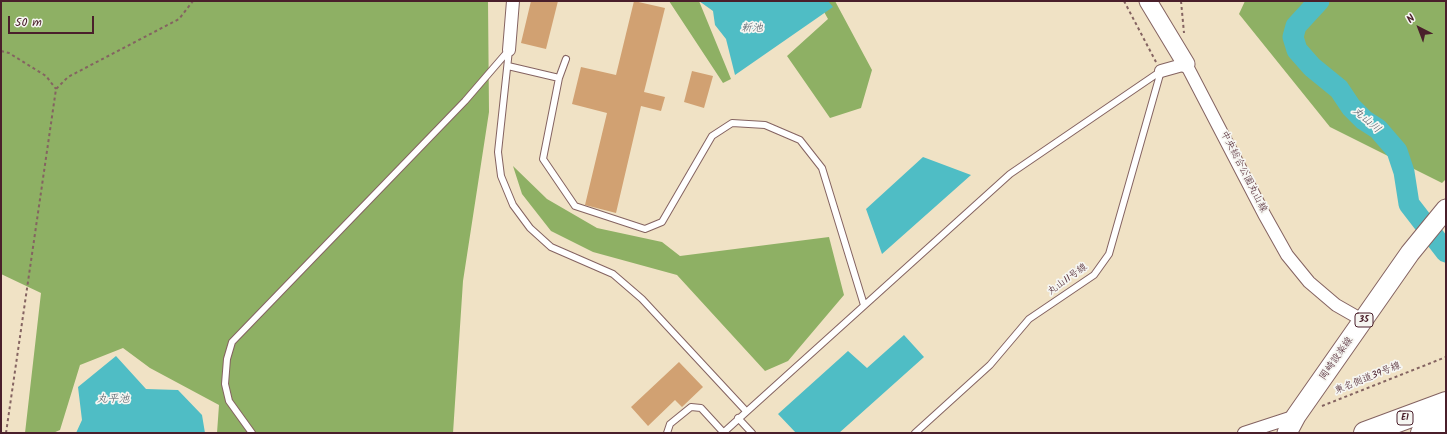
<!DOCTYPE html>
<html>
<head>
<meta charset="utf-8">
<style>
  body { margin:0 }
  #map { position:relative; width:1447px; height:434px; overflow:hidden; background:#f0e2c5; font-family:Kalam,sans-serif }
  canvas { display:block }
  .frame { position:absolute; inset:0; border:2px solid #4a1f2b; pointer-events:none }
  .north { position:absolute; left:1399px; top:8px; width:40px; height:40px; -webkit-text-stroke:3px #f6f6f2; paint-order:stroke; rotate:318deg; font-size:11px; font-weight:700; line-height:16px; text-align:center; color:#4a1f2b }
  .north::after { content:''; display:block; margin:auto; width:14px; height:18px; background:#4a1f2b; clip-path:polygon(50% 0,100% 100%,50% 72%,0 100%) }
  .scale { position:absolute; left:8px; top:16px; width:86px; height:18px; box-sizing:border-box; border:2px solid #4a1f2b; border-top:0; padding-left:5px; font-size:12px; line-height:14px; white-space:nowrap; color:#4a1f2b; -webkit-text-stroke:3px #f6f6f2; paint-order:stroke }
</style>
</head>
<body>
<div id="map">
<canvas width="1447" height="434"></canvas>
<div class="frame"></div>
<div class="north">N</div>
<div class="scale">50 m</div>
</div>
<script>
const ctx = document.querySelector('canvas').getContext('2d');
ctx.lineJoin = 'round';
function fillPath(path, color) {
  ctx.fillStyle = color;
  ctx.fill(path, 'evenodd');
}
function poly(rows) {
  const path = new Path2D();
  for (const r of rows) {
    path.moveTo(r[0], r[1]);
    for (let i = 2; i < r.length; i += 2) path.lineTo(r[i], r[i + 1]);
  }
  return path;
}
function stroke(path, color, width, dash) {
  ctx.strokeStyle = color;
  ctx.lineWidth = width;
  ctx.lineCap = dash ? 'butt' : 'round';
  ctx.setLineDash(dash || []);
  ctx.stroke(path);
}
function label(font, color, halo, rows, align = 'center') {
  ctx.font = font + ' Kalam,"Klee One",sans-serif';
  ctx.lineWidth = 3.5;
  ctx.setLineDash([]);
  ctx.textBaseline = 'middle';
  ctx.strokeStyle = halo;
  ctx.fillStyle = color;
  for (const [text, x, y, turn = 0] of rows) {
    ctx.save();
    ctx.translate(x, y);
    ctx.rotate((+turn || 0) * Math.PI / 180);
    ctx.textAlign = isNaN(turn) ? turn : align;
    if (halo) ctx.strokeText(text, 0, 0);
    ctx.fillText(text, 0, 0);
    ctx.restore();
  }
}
const forest = poly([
  [1,1,488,1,489,112,463,281,453,433,217,433,219,405,150,368,123,348,80,365,60,430,53,433,25,433,41,293,1,274],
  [669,1,699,1,731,79,723,83],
  [818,1,835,1,872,70,861,108,830,118,787,56,828,19],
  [1245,1,1446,1,1446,179,1442,183,1330,127,1239,14],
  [513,166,547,199,597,228,662,242,680,256,829,237,844,295,788,361,765,371,677,275,593,252,551,231,522,194]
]);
const water = poly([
  [699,1,828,1,833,7,735,75,726,39,715,25,713,11],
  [923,157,971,175,882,254,866,209],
  [904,335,924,357,839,433,796,433,778,414,848,351,867,368],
  [116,356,146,389,178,390,202,415,205,433,76,433,82,420,78,387]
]);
const river = poly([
  [1319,1,1296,26,1293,37,1297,50,1312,67,1339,89,1351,107,1364,120,1378,129,1397,151,1404,172,1409,204,1446,252]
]);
const building = poly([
  [531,1,558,1,546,49,521,43],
  [634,1,665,8,644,92,665,97,661,111,641,106,616,213,585,205,607,113,572,104,581,67,616,75],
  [692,71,713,76,704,108,684,102],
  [679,362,703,387,682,407,675,400,648,426,631,407]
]);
const path = poly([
  [1124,1,1156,62],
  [1181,1,1184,33],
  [1,51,9,53,46,76,56,89],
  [1322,406,1446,357],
  [6,433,56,89,68,77,179,19,193,1]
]);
const lane = poly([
  [509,50,498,152,501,176,513,205,530,228,551,247,613,274,642,299,746,411],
  [566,59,559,78,543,159,575,206,645,229,662,222,712,136,732,123,765,125,800,140,822,168,864,305],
  [508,66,559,78],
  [738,418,752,433],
  [252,433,229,401,225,384,227,359,232,342,465,101,509,50],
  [667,433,670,424,691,407,701,408,723,432],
  [723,433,1010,174,1161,71],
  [915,433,990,365,1029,319,1094,275,1109,254,1161,71]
]);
const street = poly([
  [509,50,513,1],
  [1161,71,1186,64,1264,214,1287,255,1309,282,1336,305,1364,321],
  [1244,433,1296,416]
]);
const secondary = poly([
  [1148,1,1186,64]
]);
const primary = poly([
  [1287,433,1296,416,1410,253,1446,209]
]);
const highway = poly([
  [1365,433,1446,403],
  [1422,433,1446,424]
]);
const shields = [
  [1364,320,18],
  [1405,418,16]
];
const shieldNames = [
  ["35",1364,320],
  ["E1",1405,418]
];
const streetNames = [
  ["中央総合公園丸山線",1243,172,63],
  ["丸山11号線",1068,280,-36],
  ["岡崎設楽線",1337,359,-55],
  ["東名側道39号線",1368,379,-22]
];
const waterNames = [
  ["新池",752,29],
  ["丸山川",1366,121,41],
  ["丸平池",113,400]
];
fillPath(forest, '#8eb064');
fillPath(water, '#4fbdc5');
stroke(river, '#4fbdc5', 21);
fillPath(building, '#d1a172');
stroke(lane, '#846361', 8);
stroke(street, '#846361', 14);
stroke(secondary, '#846361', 19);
stroke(primary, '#846361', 21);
stroke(highway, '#846361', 24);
stroke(path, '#846361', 2, [3, 3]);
stroke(lane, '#fff', 6);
stroke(street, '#fff', 12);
stroke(secondary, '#fff', 17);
stroke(primary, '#fff', 19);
stroke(highway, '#fff', 22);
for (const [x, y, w] of shields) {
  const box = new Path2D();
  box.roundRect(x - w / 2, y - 7, w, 14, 3);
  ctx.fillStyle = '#f6f6f2';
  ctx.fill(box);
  stroke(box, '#4a1f2b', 1);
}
label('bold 9px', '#4a1f2b', null, shieldNames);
label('10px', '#4a1f2b', '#f6f6f2', streetNames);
label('italic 11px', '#4c5661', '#f6f6f2', waterNames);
</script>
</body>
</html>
